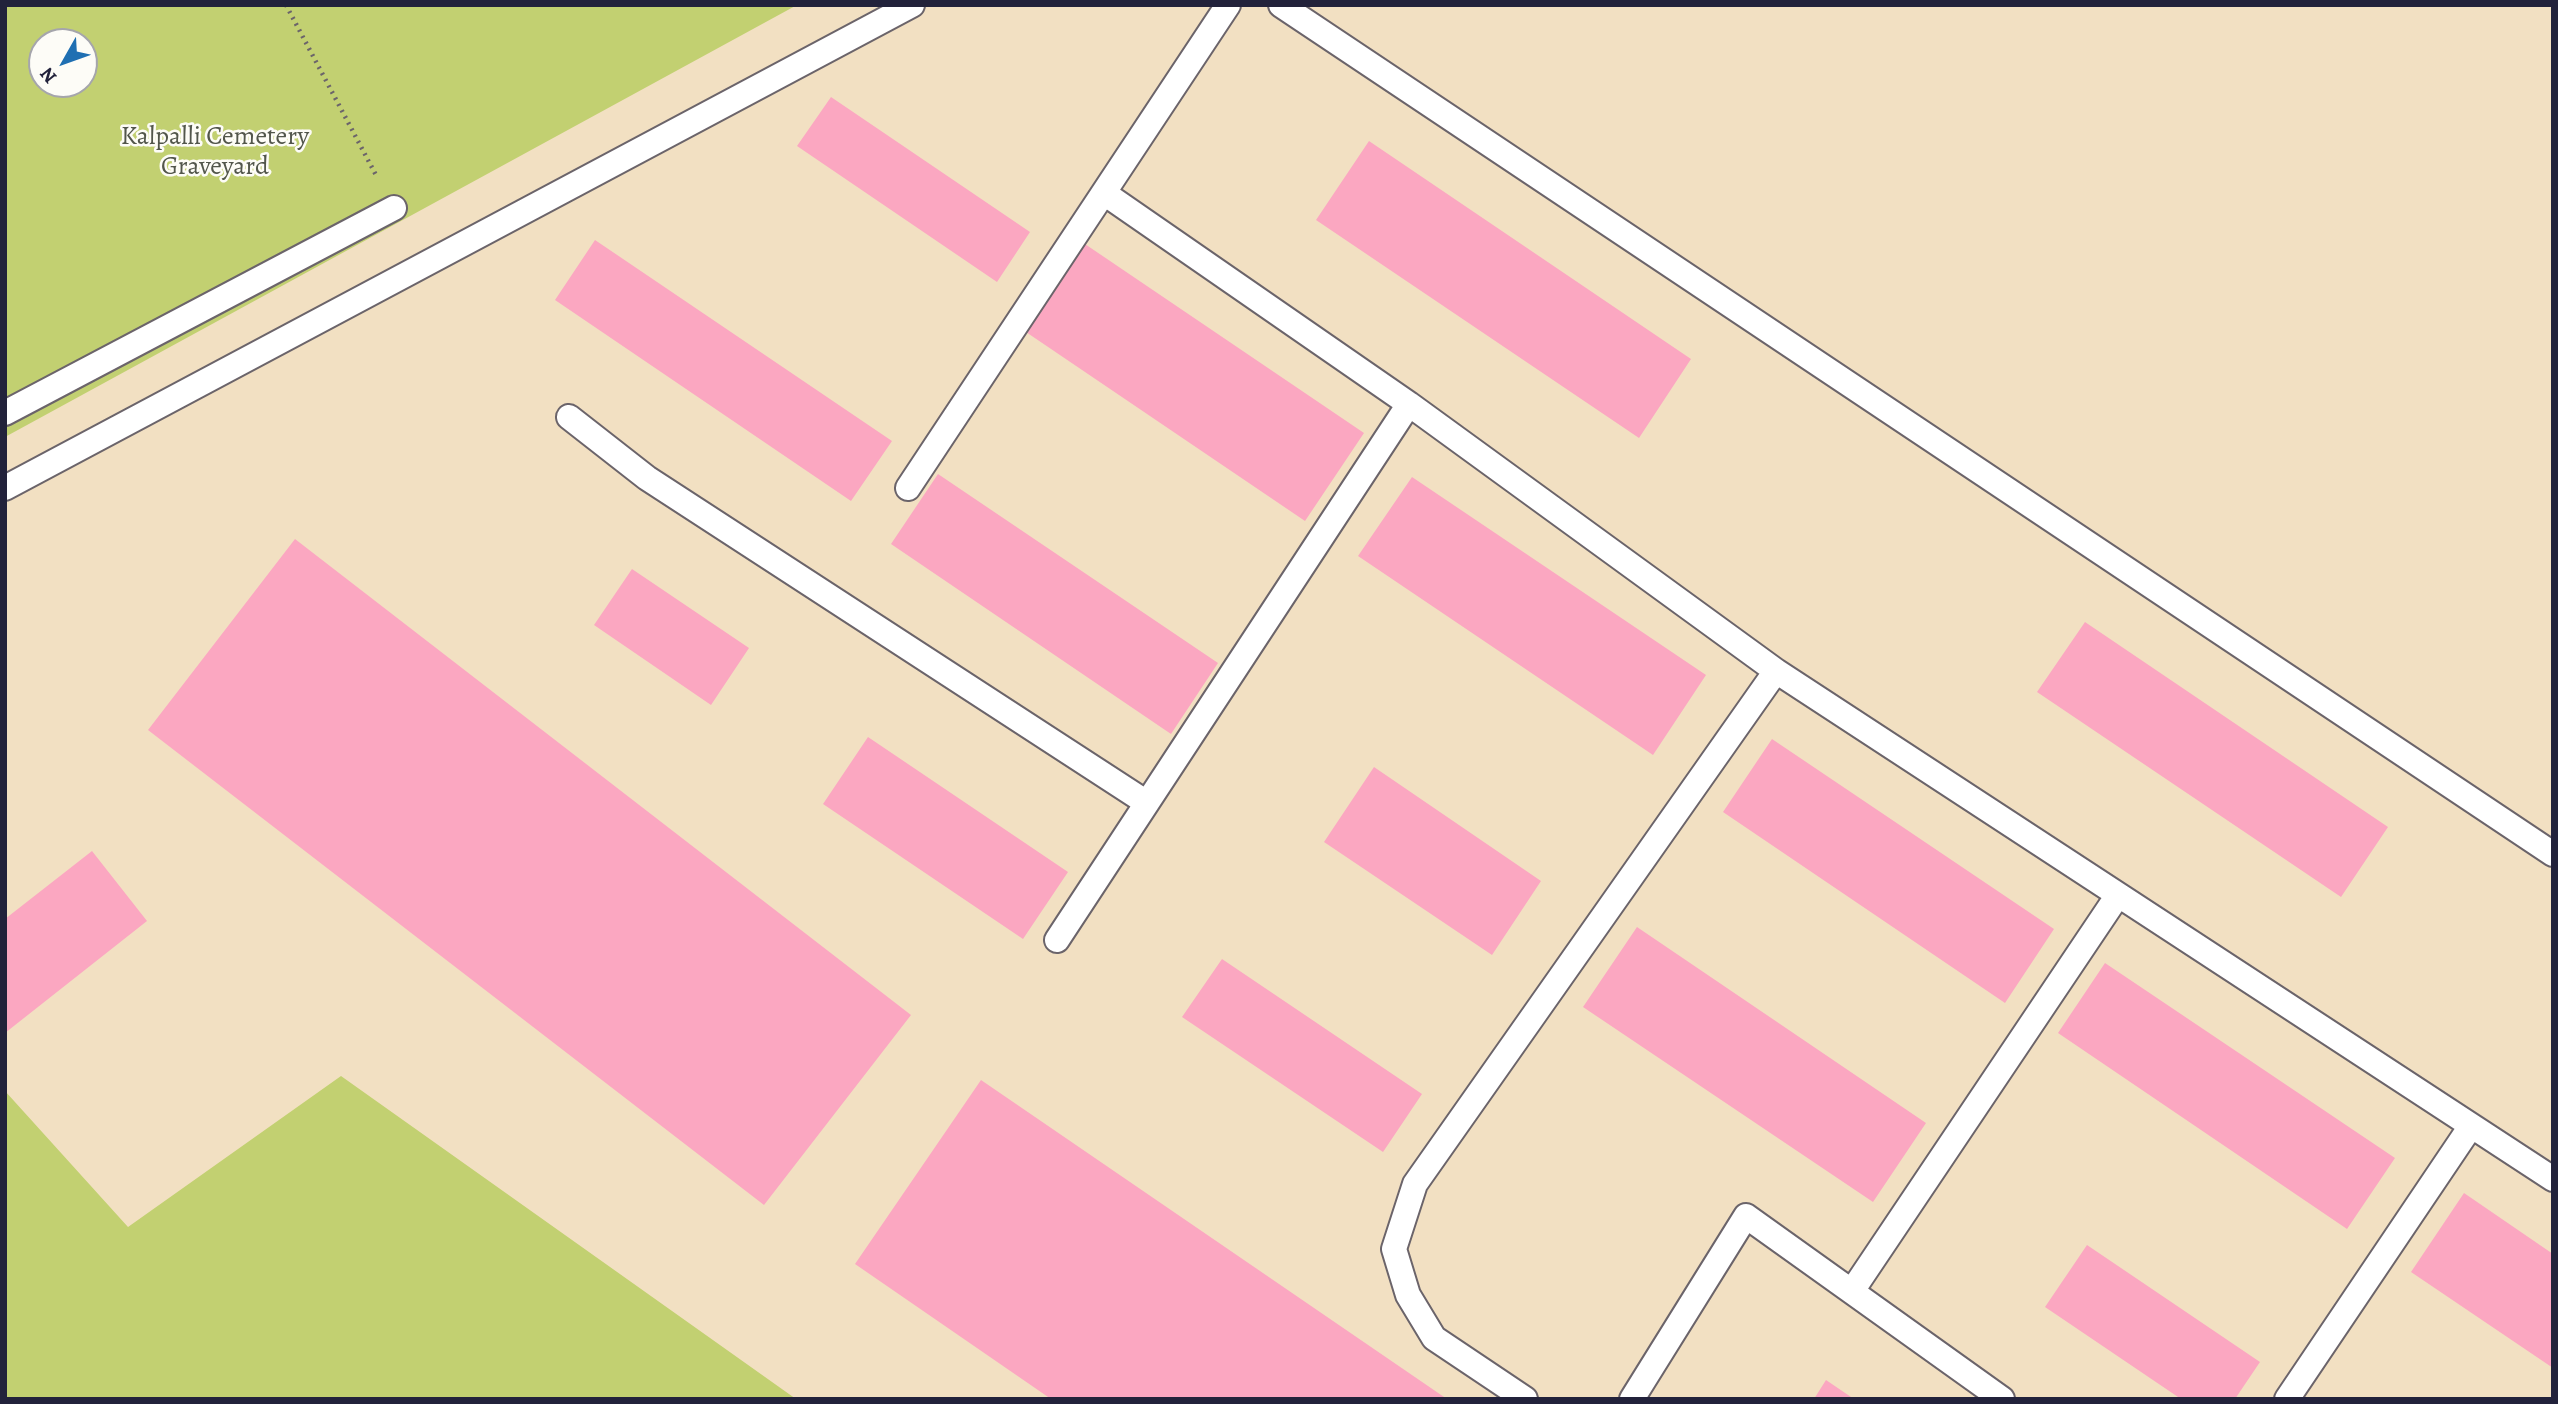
<!DOCTYPE html>
<html>
<head>
<meta charset="utf-8">
<style>
  body { margin:0 }
  #map { position:relative; width:2558px; height:1404px; overflow:hidden; background:#f2e0c2; font-family:Alegreya,serif }
  canvas { display:block }
  .frame { position:absolute; inset:0; border:7px solid #22223b; pointer-events:none }
  .north { position:absolute; left:28px; top:28px; width:70px; height:70px; box-sizing:border-box; background:#fdfcf7; border:2px solid #a5a5ac; border-radius:50%; rotate:230deg; font-size:19px; font-weight:700; line-height:28px; text-align:center; color:#22223b }
  .north::after { content:''; display:block; margin:auto; width:24px; height:32px; background:#1f6fb2; clip-path:polygon(50% 0,100% 100%,50% 72%,0 100%) }
</style>
</head>
<body>
<div id="map">
<canvas width="2558" height="1404"></canvas>
<div class="frame"></div>
<div class="north">N</div>
</div>
<script>
const ctx = document.querySelector('canvas').getContext('2d');
ctx.lineJoin = 'round';
function fillPath(path, color) {
  ctx.fillStyle = color;
  ctx.fill(path, 'evenodd');
}
function poly(rows) {
  const path = new Path2D();
  for (const r of rows) {
    path.moveTo(r[0], r[1]);
    for (let i = 2; i < r.length; i += 2) path.lineTo(r[i], r[i + 1]);
  }
  return path;
}
function stroke(path, color, width, dash) {
  ctx.strokeStyle = color;
  ctx.lineWidth = width;
  ctx.lineCap = dash ? 'butt' : 'round';
  ctx.setLineDash(dash || []);
  ctx.stroke(path);
}
function label(font, color, halo, rows, align = 'center') {
  ctx.font = font + ' Alegreya,serif';
  ctx.lineWidth = 5;
  ctx.setLineDash([]);
  ctx.textBaseline = 'middle';
  ctx.strokeStyle = halo;
  ctx.fillStyle = color;
  for (const [text, x, y, turn = 0] of rows) {
    ctx.save();
    ctx.translate(x, y);
    ctx.rotate((+turn || 0) * Math.PI / 180);
    ctx.textAlign = isNaN(turn) ? turn : align;
    if (halo) ctx.strokeText(text, 0, 0);
    ctx.fillText(text, 0, 0);
    ctx.restore();
  }
}
const green = poly([
  [5,5,797,5,5,437],
  [42,42,84,42,84,84,42,84],
  [341,1076,796,1399,5,1399,5,1091,128,1227]
]);
const building = poly([
  [831,97,1030,232,997,282,797,146],
  [1369,141,1691,359,1639,438,1316,220],
  [595,240,892,441,851,501,555,300],
  [1082,242,1364,433,1305,521,1023,330],
  [938,474,1218,663,1171,734,891,544],
  [1412,477,1706,675,1653,755,1358,556],
  [295,539,911,1015,764,1205,148,730],
  [632,569,749,648,711,705,594,625],
  [2085,622,2388,827,2341,897,2037,692],
  [868,737,1068,872,1023,939,823,804],
  [1772,739,2054,929,2005,1003,1723,812],
  [1374,767,1541,881,1492,955,1324,842],
  [92,851,147,921,5,1033,5,919],
  [1637,927,1926,1123,1873,1202,1583,1007],
  [1222,959,1422,1094,1383,1152,1182,1017],
  [2105,963,2395,1158,2347,1229,2058,1033],
  [981,1080,1447,1399,1051,1399,855,1264],
  [2464,1193,2553,1254,2553,1368,2411,1272],
  [2087,1245,2260,1362,2235,1399,2181,1399,2045,1307],
  [1826,1380,1854,1399,1814,1399]
]);
const path = poly([
  [286,5,377,177]
]);
const lane = poly([
  [1281,5,2553,854],
  [1104,193,1409,404,1776,671,1415,1184,1394,1249,1408,1295,1434,1338,1525,1399],
  [5,413,394,208],
  [569,417,647,478,1147,803],
  [5,488,912,5],
  [908,488,1228,5],
  [1776,671,2553,1179],
  [1057,940,1409,404],
  [1852,1291,2118,895],
  [1632,1399,1746,1216,2002,1399],
  [2287,1399,2471,1126]
]);
const parkNames = [
  ["Kalpalli Cemetery",215,138],
  ["Graveyard",215,168]
];
fillPath(green, '#c2d071');
fillPath(building, '#fba7c1');
stroke(lane, '#6b646a', 28);
stroke(path, '#6b646a', 4.5, [2, 5]);
stroke(lane, '#fff', 24);
label('26px', '#52564b', '#fdfcf7', parkNames);
</script>
</body>
</html>
